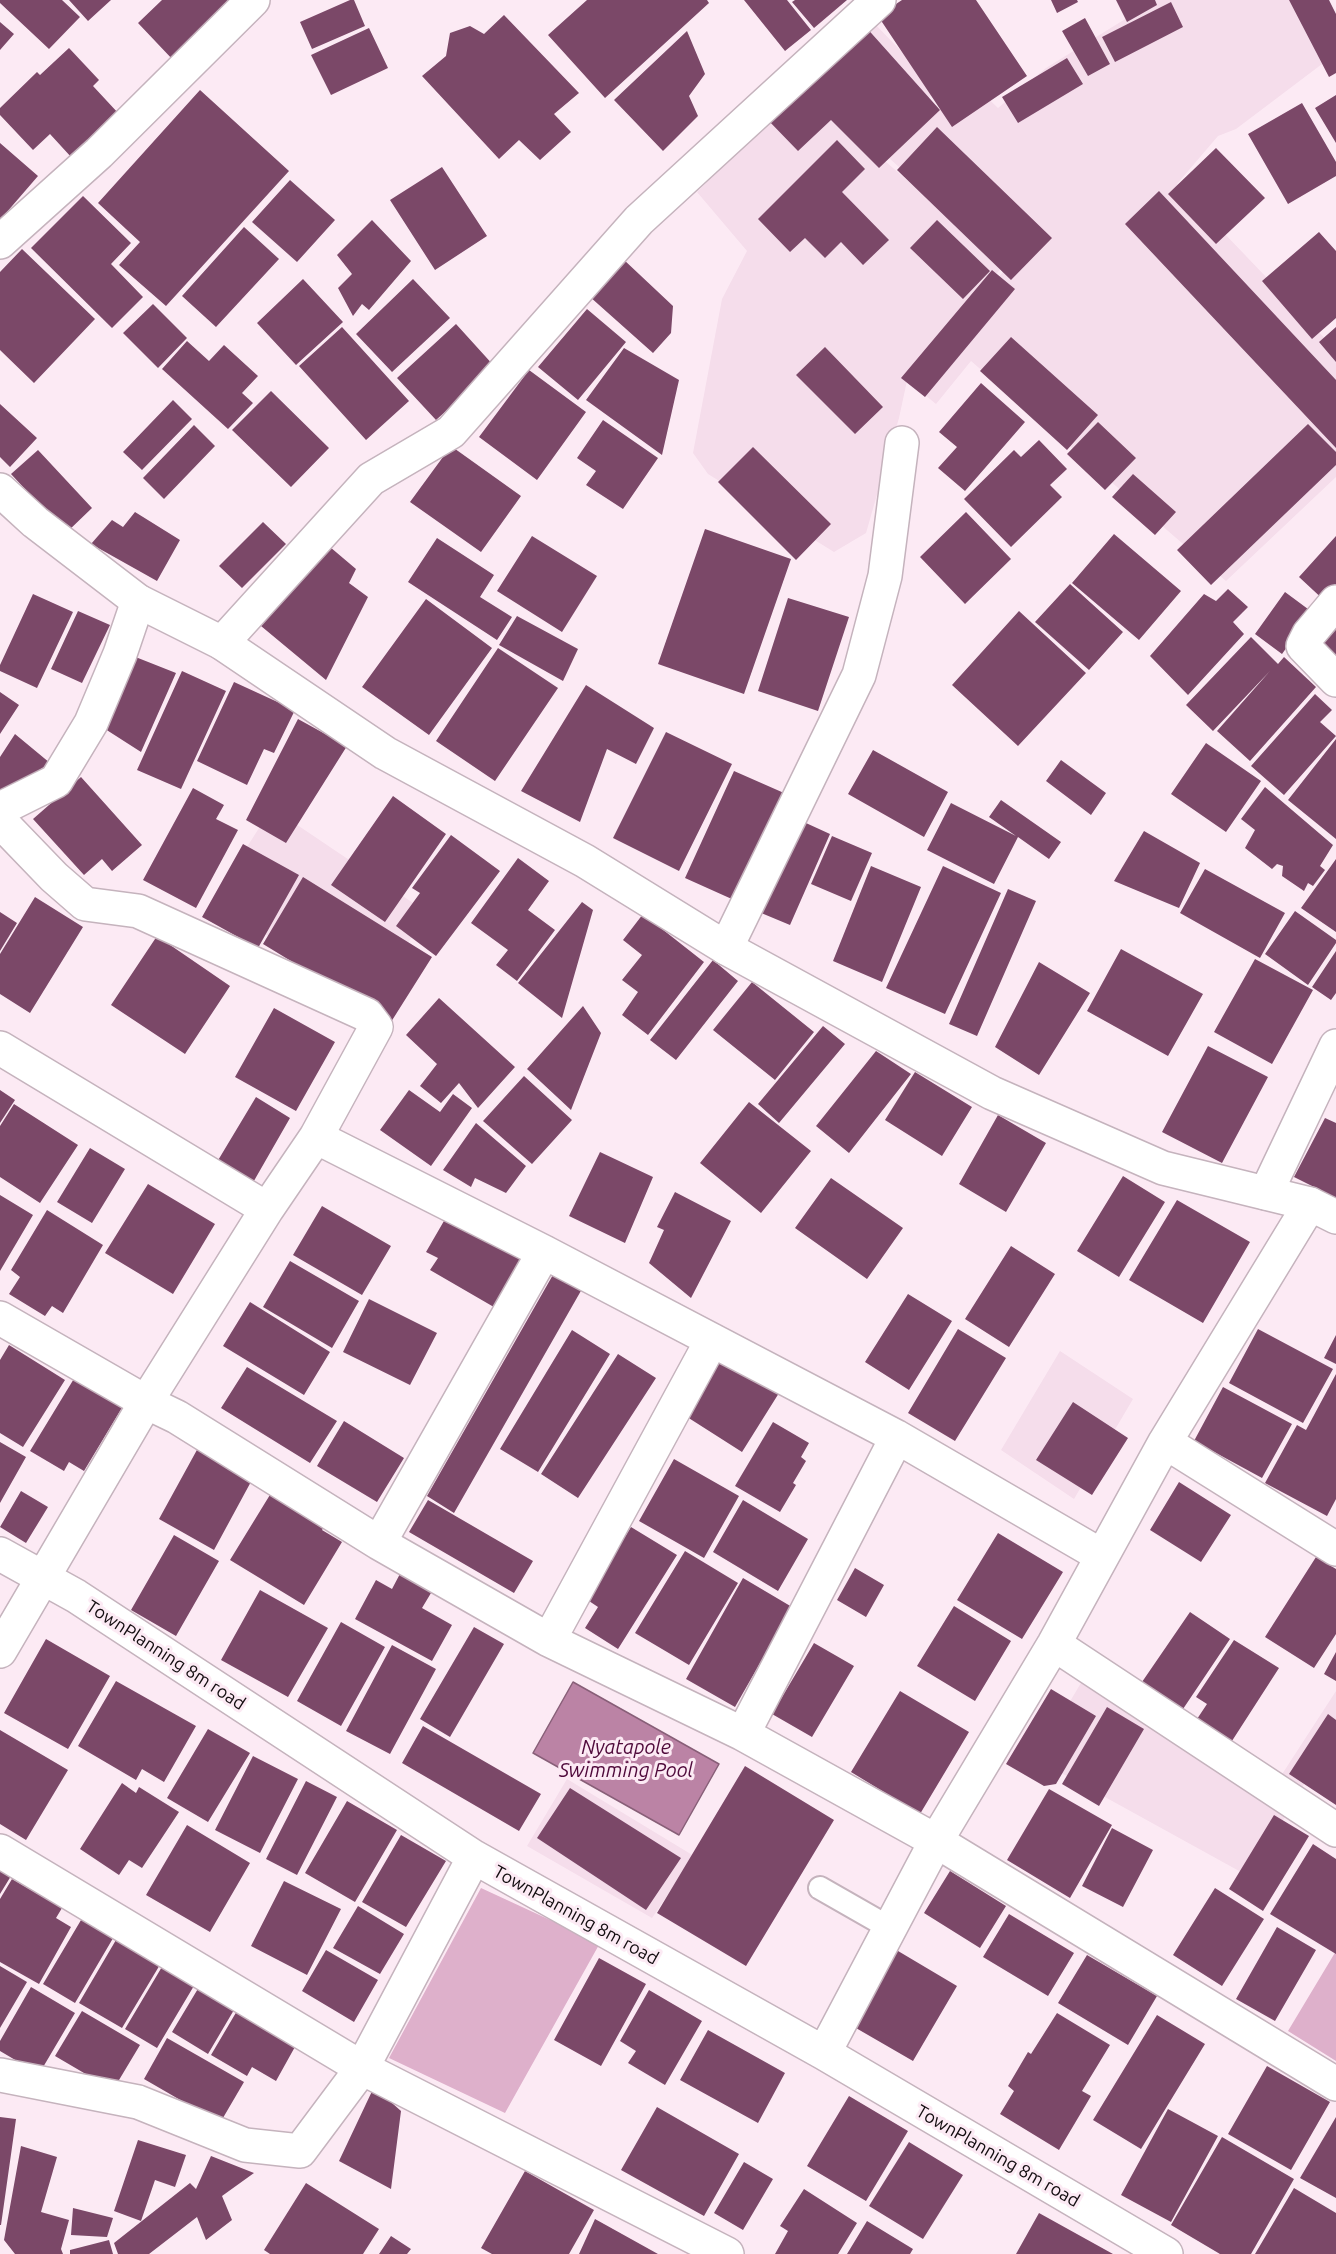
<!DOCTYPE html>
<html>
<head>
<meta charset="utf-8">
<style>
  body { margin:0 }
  canvas { display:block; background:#fceaf4 }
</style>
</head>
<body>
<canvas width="1336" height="2254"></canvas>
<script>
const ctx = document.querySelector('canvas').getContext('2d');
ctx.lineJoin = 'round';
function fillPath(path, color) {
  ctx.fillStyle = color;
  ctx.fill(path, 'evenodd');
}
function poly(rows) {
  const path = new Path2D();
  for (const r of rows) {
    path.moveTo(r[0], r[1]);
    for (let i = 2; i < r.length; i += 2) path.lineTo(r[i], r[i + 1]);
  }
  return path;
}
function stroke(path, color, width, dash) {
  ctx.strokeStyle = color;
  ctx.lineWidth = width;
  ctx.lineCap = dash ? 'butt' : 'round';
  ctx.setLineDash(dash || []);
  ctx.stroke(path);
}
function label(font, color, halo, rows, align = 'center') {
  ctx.font = font + ' Ubuntu,sans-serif';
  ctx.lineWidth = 6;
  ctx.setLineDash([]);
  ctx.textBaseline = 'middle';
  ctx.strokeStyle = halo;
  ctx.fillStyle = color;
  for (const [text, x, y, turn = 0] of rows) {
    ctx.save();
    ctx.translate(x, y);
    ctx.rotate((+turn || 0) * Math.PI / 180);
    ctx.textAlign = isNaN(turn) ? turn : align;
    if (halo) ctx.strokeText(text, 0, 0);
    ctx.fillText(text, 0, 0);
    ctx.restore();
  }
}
const built = poly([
  [1156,0,1301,0,1330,58,1236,129,1218,136,1177,184,1336,350,1336,477,1226,581,971,361,936,404,909,382,1008,266,889,158,970,81,998,108,1046,68],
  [872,21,937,88,885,154,885,161,1004,265,908,376,899,418,866,533,834,552,708,474,693,453,722,299,747,251,697,192],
  [272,808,428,913,366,1005,214,898],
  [1060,1351,1133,1399,1074,1499,1001,1450],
  [1088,1671,1277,1782,1336,1691,1336,1794,1307,1779,1250,1877,1036,1759],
  [567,1779,694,1856,652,1918,527,1846]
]);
const green = poly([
  [481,1888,600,1943,505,2113,389,2058],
  [1336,1951,1336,2061,1288,2031]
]);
const water = poly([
  [573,1682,719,1764,679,1835,533,1753,573,1682]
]);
const building = poly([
  [0,0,62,0,80,17,49,49,0,3],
  [69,0,111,0,88,21],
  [162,0,237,0,174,61,138,23],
  [350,0,354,0,365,26,312,49,300,22],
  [587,0,707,0,709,3,605,98,548,35],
  [744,0,787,0,811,30,785,51],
  [795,0,847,0,814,28,792,2],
  [902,0,976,0,1027,76,952,127,878,16],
  [1051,0,1077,0,1078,2,1057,13],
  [1116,0,1155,0,1157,5,1127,22],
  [1289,0,1329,0,1336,14,1336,73,1329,77],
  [1171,2,1183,27,1115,62,1102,37],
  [504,15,579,93,554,114,571,132,540,160,519,140,499,159,422,76,446,56,450,33,470,26,484,34],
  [1085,18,1110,64,1088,76,1062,31],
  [0,22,14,34,0,50],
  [864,25,940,110,879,168,831,120,798,151,766,118],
  [369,28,388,68,331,95,311,55],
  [687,31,705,74,689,96,698,116,663,151,614,100],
  [69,48,99,80,93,86,119,114,72,158,50,134,33,150,0,115,0,108,37,72,40,75],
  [1067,58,1083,84,1018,123,1002,97],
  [200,90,289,171,166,306,119,265,140,242,98,203],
  [1336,95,1336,143,1315,108],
  [1302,103,1336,162,1336,176,1288,204,1248,134],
  [937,127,1052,238,1011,280,897,170],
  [837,140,865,169,842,192,889,240,863,265,841,242,825,258,805,238,790,252,758,219],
  [0,143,38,176,0,220],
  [1216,148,1265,198,1216,244,1168,194],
  [442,167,487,236,435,270,390,200],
  [290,180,335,220,297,262,252,222],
  [1159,191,1336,380,1336,448,1125,224],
  [83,196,131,243,111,264,143,297,112,328,31,248],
  [372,220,411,261,369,310,362,304,353,316,338,288,352,274,337,255],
  [937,220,990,271,963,299,910,248],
  [244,227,279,259,216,327,182,296],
  [1319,232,1336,251,1336,318,1312,339,1262,281],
  [22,249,95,319,34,383,0,350,0,272],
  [623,259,673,306,671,333,653,353,589,296],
  [992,270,1015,289,925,397,901,378],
  [303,279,343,322,296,365,257,323],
  [413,279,450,318,392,372,356,334],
  [153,304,187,338,158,368,123,333],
  [587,309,626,342,578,400,538,367],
  [456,324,495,367,436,420,397,378],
  [342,327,409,401,366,440,299,366],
  [1336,327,1336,362,1319,342],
  [1011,337,1098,415,1067,450,980,371],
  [187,341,209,361,224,345,258,376,242,393,253,403,228,429,162,369],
  [825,347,883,407,855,434,796,375],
  [624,348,679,380,662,455,586,400],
  [529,370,586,412,537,480,479,437],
  [981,383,1025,422,965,491,938,468,957,447,939,432],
  [271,391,329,448,291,487,232,430],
  [173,400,192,419,142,470,123,452],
  [0,404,37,438,10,467,0,457],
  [603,420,658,458,623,509,586,485,596,471,577,458],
  [1098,422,1136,458,1105,490,1067,454],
  [1308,424,1336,452,1336,465,1211,585,1177,550],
  [194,425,215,446,164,499,143,478],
  [1039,440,1067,469,1050,485,1062,497,1011,547,964,499,1014,450,1021,457],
  [451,446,521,496,481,552,410,502],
  [753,447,831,524,796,560,718,482],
  [38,450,92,508,66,533,11,474],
  [1133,474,1176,512,1155,535,1112,497],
  [135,512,180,540,157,581,91,544,112,520,123,527],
  [966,512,1011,559,965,604,920,557],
  [263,522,286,544,242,588,219,566],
  [705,529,791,559,744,694,658,664],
  [1114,534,1181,591,1139,640,1072,583],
  [532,536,597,576,562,632,497,591],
  [1336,536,1336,593,1327,603,1299,577],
  [437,538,494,575,480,597,512,617,497,640,408,582],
  [330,547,356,569,349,583,368,597,326,680,261,626],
  [1070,584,1123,632,1089,670,1035,622],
  [1228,589,1248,607,1233,622,1244,634,1188,695,1150,656,1204,594,1216,601],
  [1285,592,1312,612,1282,654,1255,634],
  [33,594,73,612,37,688,0,671,0,665],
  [788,598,849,617,818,711,758,691],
  [426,599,492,648,429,735,362,687],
  [78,611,110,625,82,683,51,669],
  [1019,611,1086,673,1018,746,952,685],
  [1336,612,1336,658,1313,638],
  [517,616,578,649,563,681,499,645],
  [1251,637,1278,664,1284,657,1316,687,1250,761,1217,731,1270,671,1213,731,1186,705],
  [498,648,558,688,495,781,436,741],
  [133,656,176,673,141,752,102,727],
  [182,671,226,691,181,789,137,770],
  [234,682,295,710,274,753,264,749,247,785,197,761],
  [586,685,654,728,636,764,607,749,580,822,521,791],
  [0,692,19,705,0,734],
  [1315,694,1332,710,1320,722,1336,736,1284,795,1251,766],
  [298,719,347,746,286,843,246,820],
  [666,732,732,764,679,871,613,838],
  [15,734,50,763,0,796,0,757],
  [1336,739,1336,839,1288,800],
  [1206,743,1261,781,1226,832,1171,794],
  [873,750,948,792,924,837,848,794],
  [1061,760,1106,793,1091,815,1046,781],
  [734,771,784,793,734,900,685,878],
  [81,777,142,845,112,871,102,859,84,875,33,819],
  [1265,787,1333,845,1320,866,1325,870,1313,886,1308,883,1304,891,1282,876,1283,866,1277,864,1272,869,1245,848,1255,830,1241,819],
  [193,788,224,805,216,819,238,830,196,908,143,880],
  [393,796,446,834,385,922,331,885],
  [1001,800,1061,842,1049,859,1018,837,994,884,927,850,951,803,1016,836,989,817],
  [795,818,830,834,790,925,754,910],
  [1144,831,1200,863,1179,908,1114,881],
  [451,835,500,871,436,956,396,926,420,893,412,888],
  [832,836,872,853,851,901,811,884],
  [243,844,299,875,258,948,202,917],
  [518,858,549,881,528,910,555,930,517,981,496,965,508,950,471,923],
  [1336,859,1336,932,1301,908],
  [871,866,921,887,882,982,833,961],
  [943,866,1001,893,945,1014,886,988],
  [1205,869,1285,913,1260,958,1180,913],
  [303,877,432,957,391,1022,263,944],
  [1008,889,1036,901,977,1036,949,1024],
  [35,897,83,927,30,1013,0,994,0,954],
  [582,902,593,910,562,1018,518,983],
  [1295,911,1336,940,1336,943,1308,985,1265,954],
  [0,912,17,923,0,951],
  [643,914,704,962,648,1035,622,1015,638,992,622,980,642,955,623,940],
  [157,936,230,986,185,1054,111,1005],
  [1121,949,1203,994,1168,1056,1087,1011],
  [1336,951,1336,993,1331,1000,1312,987],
  [1255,959,1313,990,1272,1064,1214,1032],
  [713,960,738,981,676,1060,650,1040],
  [1039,962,1090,993,1039,1075,995,1047],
  [752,982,814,1032,775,1080,713,1030],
  [439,998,515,1067,478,1108,459,1083,441,1103,420,1086,437,1064,406,1035],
  [583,1006,601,1033,571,1110,527,1069],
  [274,1008,335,1042,296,1111,235,1077],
  [823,1026,845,1044,779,1123,758,1104],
  [1208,1046,1268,1077,1222,1163,1162,1132],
  [876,1051,911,1074,849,1153,816,1126],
  [915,1072,972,1107,942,1156,885,1120],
  [524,1076,572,1120,532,1164,483,1121],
  [0,1090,15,1100,0,1123],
  [409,1090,440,1112,453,1094,472,1108,431,1166,380,1130],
  [256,1097,290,1118,247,1193,211,1172],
  [749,1102,811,1151,761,1213,700,1163],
  [14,1104,78,1145,40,1203,0,1177,0,1126],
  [998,1115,1046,1143,1006,1212,959,1184],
  [1325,1118,1336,1123,1336,1198,1294,1177],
  [476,1123,526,1166,506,1193,475,1178,471,1187,443,1170],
  [90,1148,125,1169,92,1223,57,1202],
  [600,1152,653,1177,625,1243,569,1216],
  [1123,1176,1165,1202,1119,1277,1077,1251],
  [831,1178,903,1228,867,1279,795,1228],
  [148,1184,215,1224,173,1294,105,1253],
  [675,1192,731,1221,691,1298,649,1263,664,1230,657,1227],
  [0,1195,33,1215,0,1271],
  [1177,1200,1250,1242,1203,1323,1129,1280],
  [322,1206,391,1246,362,1295,293,1255],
  [47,1210,103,1245,63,1313,52,1306,45,1316,9,1294,20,1277,11,1270],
  [448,1214,528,1259,499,1310,430,1270,438,1258,426,1252],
  [1011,1246,1055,1274,1009,1347,965,1319],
  [290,1261,359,1301,332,1348,263,1307],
  [554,1273,582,1289,454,1513,427,1496],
  [908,1294,952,1321,909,1390,865,1362],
  [369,1299,437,1333,410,1385,343,1352],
  [250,1302,330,1352,304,1395,223,1346],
  [958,1329,1006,1358,955,1441,908,1413],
  [1258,1329,1333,1369,1303,1423,1229,1383],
  [572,1330,610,1354,538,1472,500,1449],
  [1336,1335,1336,1364,1324,1358],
  [9,1345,65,1380,23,1447,0,1433,0,1360],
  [618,1354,656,1378,578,1498,541,1474],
  [720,1357,779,1393,742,1452,684,1415],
  [247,1367,337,1421,310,1463,221,1408],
  [1336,1374,1336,1499,1327,1516,1265,1483,1297,1425,1306,1430],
  [75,1377,123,1406,84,1471,69,1462,64,1471,30,1451],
  [1223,1387,1292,1424,1262,1478,1194,1441],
  [1073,1402,1128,1438,1092,1495,1036,1460],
  [344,1421,404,1458,377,1502,317,1466],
  [773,1422,809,1443,801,1457,806,1461,793,1483,796,1485,780,1512,735,1486],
  [0,1442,26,1457,0,1503],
  [198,1448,253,1478,214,1550,159,1519],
  [674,1459,739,1496,704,1558,639,1521],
  [1179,1482,1231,1515,1201,1562,1150,1530],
  [276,1485,330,1518,322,1530,342,1542,304,1605,230,1560],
  [21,1491,48,1507,26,1543,0,1527],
  [428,1500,533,1561,514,1593,409,1532],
  [743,1500,808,1539,778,1591,713,1552],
  [631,1527,677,1555,618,1649,585,1628,598,1607,586,1599],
  [998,1533,1063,1572,1022,1639,957,1600],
  [174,1535,219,1561,176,1636,131,1610],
  [685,1551,738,1583,689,1665,635,1633],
  [1316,1557,1336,1569,1336,1634,1314,1668,1265,1637],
  [855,1568,884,1585,866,1617,837,1600],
  [402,1570,434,1588,422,1608,452,1625,432,1661,355,1619,376,1580,392,1589],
  [743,1578,792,1607,735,1707,686,1679],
  [260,1590,328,1628,288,1697,221,1660],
  [954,1606,1011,1641,975,1701,917,1666],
  [1190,1612,1230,1639,1183,1709,1142,1682],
  [341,1622,385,1647,341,1726,297,1701],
  [474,1627,504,1644,450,1737,420,1719],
  [46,1639,110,1676,68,1749,4,1713],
  [1234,1640,1279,1668,1230,1744,1195,1722,1207,1704,1196,1697],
  [814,1643,854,1666,812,1737,772,1714],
  [392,1645,436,1669,390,1754,346,1731],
  [1336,1652,1336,1681,1324,1674],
  [116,1681,196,1726,164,1782,142,1769,136,1780,78,1746],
  [1051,1689,1096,1716,1056,1784,1044,1786,1006,1764],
  [900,1691,969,1732,920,1814,851,1772],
  [1107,1707,1144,1729,1099,1806,1062,1784],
  [1328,1714,1336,1720,1336,1805,1289,1774],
  [423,1726,541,1794,519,1831,402,1763],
  [208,1729,250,1753,208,1822,167,1798],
  [0,1730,68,1770,26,1840,0,1824],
  [253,1756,298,1779,260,1853,215,1830],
  [745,1766,834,1820,746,1966,657,1913],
  [306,1781,337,1797,297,1875,266,1859],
  [122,1783,136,1793,139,1787,179,1812,142,1868,129,1860,119,1875,80,1849],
  [570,1788,681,1858,646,1910,537,1838],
  [1049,1789,1112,1825,1070,1898,1007,1860],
  [347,1801,397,1830,355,1902,305,1873],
  [1274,1815,1309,1836,1263,1911,1229,1889],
  [187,1825,250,1863,210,1932,146,1895],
  [1112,1828,1153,1850,1123,1907,1082,1886],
  [401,1835,446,1861,406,1927,362,1902],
  [1313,1844,1336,1859,1336,1954,1270,1914],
  [0,1869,11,1876,0,1894],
  [950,1871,1006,1906,980,1948,924,1913],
  [12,1879,62,1908,56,1918,71,1927,39,1984,0,1962,0,1899],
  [284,1881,341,1909,307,1975,251,1946],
  [1215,1888,1264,1919,1222,1986,1173,1955],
  [358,1906,404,1934,380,1974,333,1948],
  [87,1910,119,1928,75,2003,43,1984],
  [1009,1914,1074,1953,1048,1996,983,1957],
  [1277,1927,1316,1950,1275,2021,1236,1999],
  [123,1928,167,1953,122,2028,79,2003],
  [893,1948,957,1986,913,2061,849,2024],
  [326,1950,378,1980,354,2022,302,1991],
  [169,1955,201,1974,157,2048,125,2029],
  [1087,1955,1157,1996,1128,2045,1058,2003],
  [599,1958,646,1984,601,2066,554,2040],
  [0,1966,27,1982,0,2028],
  [205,1977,241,1998,208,2054,172,2032],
  [31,1987,75,2013,39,2074,0,2051,0,2041],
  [649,1990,702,2021,665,2085,628,2063,636,2051,620,2041],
  [244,1999,296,2045,276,2081,252,2067,247,2076,211,2055],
  [82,2011,140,2045,113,2090,55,2056],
  [1057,2013,1110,2045,1082,2091,1091,2096,1059,2150,1000,2114,1014,2091,1008,2086,1028,2052,1031,2054],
  [1157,2015,1205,2044,1141,2149,1093,2120],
  [708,2030,785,2073,758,2123,680,2080],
  [167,2038,244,2082,220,2123,144,2079],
  [1267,2066,1330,2102,1291,2170,1228,2134],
  [374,2087,401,2111,391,2189,339,2161],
  [849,2096,908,2131,866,2201,807,2166],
  [657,2107,739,2154,704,2216,621,2170],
  [1168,2109,1218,2136,1171,2222,1121,2195],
  [0,2117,16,2119,1,2225,0,2225],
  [1336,2117,1336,2198,1300,2178],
  [1222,2137,1294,2179,1251,2254,1220,2254,1171,2225],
  [138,2140,186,2155,175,2187,155,2180,141,2221,114,2211],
  [909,2142,963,2175,923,2239,869,2206],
  [21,2146,57,2157,41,2212,69,2220,61,2249,63,2254,15,2254,4,2240],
  [211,2156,254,2173,222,2196,232,2220,206,2240,197,2217,149,2254,118,2254,114,2243,190,2183,196,2189],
  [744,2162,773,2179,743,2230,714,2213],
  [525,2171,594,2210,569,2254,492,2254,481,2248],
  [306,2183,379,2229,363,2254,270,2254,264,2250],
  [1294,2188,1336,2213,1336,2254,1255,2254],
  [804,2189,857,2223,838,2254,775,2254,788,2231,780,2226],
  [73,2208,113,2218,107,2237,71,2235],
  [1039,2213,1113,2254,1016,2254],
  [595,2219,658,2254,579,2254],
  [867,2221,913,2249,910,2254,847,2254],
  [391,2236,411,2249,407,2254,379,2254],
  [109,2240,113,2254,70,2254,70,2250]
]);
const service = poly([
  [820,1888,890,1928]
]);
const minor = poly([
  [0,242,99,153,253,0],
  [1336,602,1309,634,1303,646,1336,680],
  [222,643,371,479,451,432,639,220,879,0],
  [0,809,56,781,91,723,120,654,138,601],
  [0,821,54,877,85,904,138,911,367,1015,376,1027,316,1137,267,1209,146,1402,0,1651],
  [726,948,859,675,885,576,902,443],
  [0,1048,267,1209],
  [316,1137,544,1252,897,1437,1102,1556],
  [1266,1193,1336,1046],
  [0,1318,146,1402,177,1417,379,1543,549,1640,743,1734,936,1841,1336,2084],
  [1165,1442,1336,1549],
  [379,1543,544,1252],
  [0,1554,76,1596,474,1857,824,2053,1166,2254],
  [549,1640,712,1340],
  [1054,1644,1336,1830],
  [743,1734,897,1437],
  [0,1851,362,2068,727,2254],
  [824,2053,936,1841,1054,1644,1165,1442,1310,1204],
  [0,2075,138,2102,245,2145,300,2151,362,2068,474,1857]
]);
const tertiary = poly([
  [0,490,35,522,138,601,222,643,385,753,585,861,726,948,992,1093,1163,1168,1310,1204,1336,1217]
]);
const streetNames = [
  ["TownPlanning 8m road",166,1655,33],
  ["TownPlanning 8m road",576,1915,29],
  ["TownPlanning 8m road",998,2156,30]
];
const waterNames = [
  ["Nyatapole",626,1747],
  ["Swimming Pool",626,1770]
];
fillPath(built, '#f5ddeb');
fillPath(green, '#deb0cb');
fillPath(water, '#bb83a5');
stroke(water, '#885f78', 1.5);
fillPath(building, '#7b4868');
stroke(service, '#c5b3bd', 26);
stroke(minor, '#c5b3bd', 36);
stroke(tertiary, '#c5b3bd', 36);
stroke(service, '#fff', 22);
stroke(minor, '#fff', 33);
stroke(tertiary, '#fff', 33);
label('18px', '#120c0f', '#fceaf4', streetNames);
label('italic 20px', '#4f0a3b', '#fceaf4', waterNames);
</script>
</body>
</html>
